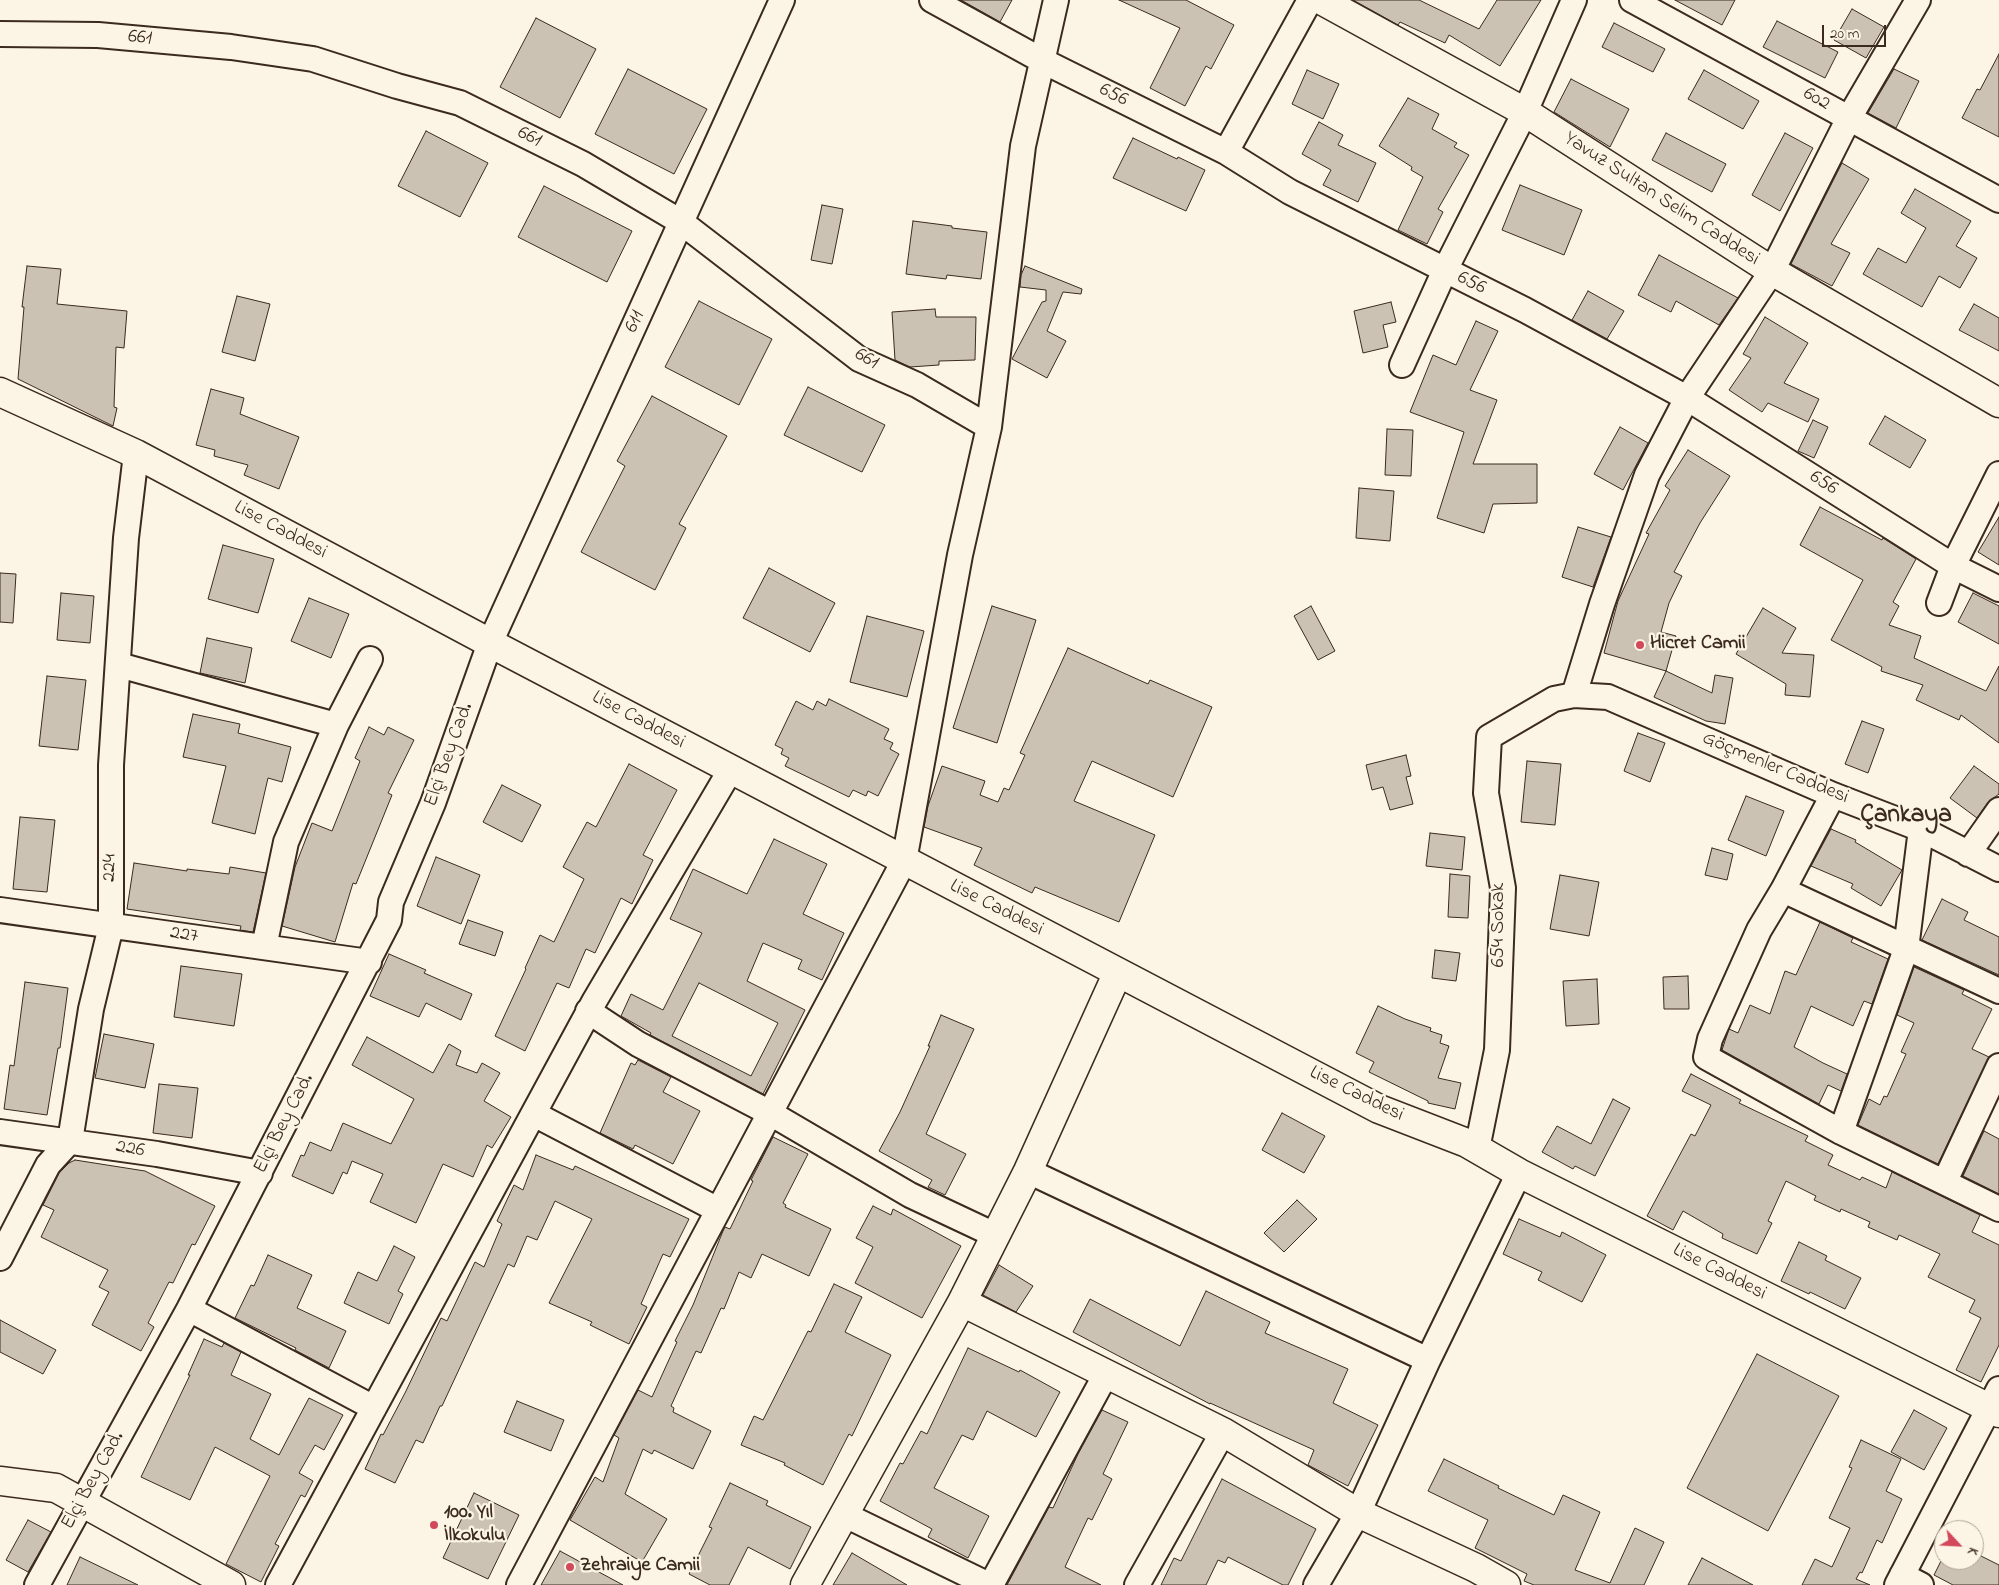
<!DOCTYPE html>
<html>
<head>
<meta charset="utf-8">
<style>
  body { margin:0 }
  #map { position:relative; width:1999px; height:1585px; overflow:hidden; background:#fcf5e5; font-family:"Indie Flower",sans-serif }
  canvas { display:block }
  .north { position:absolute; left:1934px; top:1520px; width:50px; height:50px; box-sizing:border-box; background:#fcf5e5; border:1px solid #afa495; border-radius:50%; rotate:115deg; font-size:14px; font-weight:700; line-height:20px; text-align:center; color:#3b2a1e }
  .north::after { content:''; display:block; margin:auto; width:18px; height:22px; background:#d1495b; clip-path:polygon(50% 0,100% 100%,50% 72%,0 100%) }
  .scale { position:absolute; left:1822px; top:25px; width:64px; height:22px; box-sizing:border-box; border:2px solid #3b2a1e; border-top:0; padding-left:6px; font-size:15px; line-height:18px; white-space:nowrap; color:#3b2a1e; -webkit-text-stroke:4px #fcf5e5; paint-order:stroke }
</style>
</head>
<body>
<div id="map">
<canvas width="1999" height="1585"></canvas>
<div class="north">K</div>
<div class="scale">20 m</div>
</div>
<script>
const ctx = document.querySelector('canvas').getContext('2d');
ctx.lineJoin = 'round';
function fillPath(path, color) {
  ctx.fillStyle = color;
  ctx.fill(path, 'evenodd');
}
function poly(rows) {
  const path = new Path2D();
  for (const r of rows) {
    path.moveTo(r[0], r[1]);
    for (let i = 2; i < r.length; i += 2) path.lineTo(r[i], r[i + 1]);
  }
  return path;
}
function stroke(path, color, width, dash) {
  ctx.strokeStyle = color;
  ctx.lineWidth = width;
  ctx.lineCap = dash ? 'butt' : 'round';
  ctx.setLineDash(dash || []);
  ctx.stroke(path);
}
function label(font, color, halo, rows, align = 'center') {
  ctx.font = font + ' "Indie Flower",sans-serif';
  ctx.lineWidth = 4.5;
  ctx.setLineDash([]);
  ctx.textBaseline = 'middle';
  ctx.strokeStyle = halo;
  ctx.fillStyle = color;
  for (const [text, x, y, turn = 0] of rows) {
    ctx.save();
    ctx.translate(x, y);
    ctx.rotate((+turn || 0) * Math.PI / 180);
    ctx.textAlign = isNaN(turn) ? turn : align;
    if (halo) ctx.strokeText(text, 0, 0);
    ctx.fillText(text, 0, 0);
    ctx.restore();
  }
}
const building = poly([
  [961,0,1012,0,1000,22,961,0],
  [1119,0,1186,0,1234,25,1211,69,1206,66,1185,106,1150,88,1180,28,1119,0],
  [1353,0,1419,0,1479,29,1497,0,1541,0,1500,66,1449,35,1445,43,1400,22,1398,25,1353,0],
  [1675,0,1735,0,1722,25,1675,0],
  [1852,9,1884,27,1866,58,1834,40,1852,9],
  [536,18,596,49,560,118,500,87,536,18],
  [1777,21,1838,52,1825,78,1763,47,1777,21],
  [1614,23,1665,49,1653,72,1602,47,1614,23],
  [1999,54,1999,137,1962,118,1977,89,1980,90,1999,54],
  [628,69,707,109,674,174,595,134,628,69],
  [1894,69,1919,81,1896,128,1868,113,1894,69],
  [1307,70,1339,84,1323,119,1292,104,1307,70],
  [1704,70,1759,101,1743,129,1688,99,1704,70],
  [1571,79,1629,109,1610,147,1554,112,1571,79],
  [1408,98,1439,114,1432,129,1457,143,1454,147,1469,155,1438,209,1443,212,1427,244,1398,230,1423,177,1411,170,1412,167,1379,146,1408,98],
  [1319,122,1343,135,1338,145,1376,163,1358,202,1323,185,1331,170,1302,154,1319,122],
  [426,131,488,163,460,217,398,186,426,131],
  [1666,133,1726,164,1712,192,1652,160,1666,133],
  [1785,133,1813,148,1780,211,1752,195,1785,133],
  [1133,138,1177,159,1178,157,1205,170,1186,211,1113,178,1133,138],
  [1842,163,1869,179,1831,244,1850,253,1832,286,1791,264,1842,163],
  [1520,185,1582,210,1564,255,1502,230,1520,185],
  [544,186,632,231,607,282,518,237,544,186],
  [1915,189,1971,221,1956,246,1977,258,1960,288,1939,276,1922,307,1863,274,1878,248,1906,263,1926,228,1901,213,1915,189],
  [822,205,843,209,832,264,811,260,822,205],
  [913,221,952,226,952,228,987,232,981,279,947,275,946,279,906,274,913,221],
  [1659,255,1738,298,1719,325,1676,301,1671,312,1638,295,1659,255],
  [27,266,61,269,57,304,127,311,124,348,116,347,114,407,117,408,113,426,18,379,24,307,22,307,27,266],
  [1025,266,1082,289,1081,294,1063,292,1047,331,1066,341,1047,378,1012,359,1042,302,1046,301,1046,290,1020,287,1021,275,1025,266],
  [1588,291,1624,311,1607,339,1572,320,1588,291],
  [237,296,270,304,255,361,222,352,237,296],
  [699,301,772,339,739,405,665,367,699,301],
  [1391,302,1396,322,1383,325,1388,347,1363,353,1354,311,1391,302],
  [1974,304,1999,318,1999,351,1959,330,1974,304],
  [935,309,936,317,976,317,975,360,939,361,939,365,910,367,895,360,892,312,935,309],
  [1765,317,1808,343,1784,383,1819,399,1808,422,1768,403,1762,412,1729,390,1751,358,1743,354,1765,317],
  [1476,321,1498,331,1470,390,1497,400,1473,464,1537,464,1537,503,1493,504,1484,533,1437,518,1464,432,1410,412,1433,355,1456,365,1476,321],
  [808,387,885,425,862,472,784,435,808,387],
  [211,389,244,398,240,414,299,437,279,489,244,475,248,465,214,456,215,450,196,445,211,389],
  [652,396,727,436,679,524,686,528,655,590,581,552,625,466,617,461,652,396],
  [1885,416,1926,440,1910,468,1869,444,1885,416],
  [1813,420,1828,427,1814,458,1798,451,1813,420],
  [1620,427,1648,443,1623,490,1594,474,1620,427],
  [1387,429,1413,430,1411,476,1385,475,1387,429],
  [1688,450,1730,476,1700,523,1674,572,1682,576,1669,603,1661,632,1676,636,1666,671,1604,653,1618,601,1649,534,1646,533,1670,490,1665,486,1688,450],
  [1359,488,1394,491,1390,541,1356,538,1359,488],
  [1820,507,1882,540,1883,538,1916,559,1893,602,1899,606,1889,625,1921,636,1914,658,1986,691,1999,666,1999,743,1961,715,1959,720,1916,700,1923,685,1881,671,1882,667,1831,640,1863,580,1800,545,1820,507],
  [1999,517,1999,565,1978,552,1999,517],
  [1578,527,1611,537,1593,587,1562,577,1578,527],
  [223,545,274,559,258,613,208,599,223,545],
  [769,568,835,603,810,652,743,618,769,568],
  [0,573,16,574,13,623,0,622,0,573],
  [61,593,94,596,90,643,57,640,61,593],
  [1973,593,1999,606,1999,644,1958,622,1973,593],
  [309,598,349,614,331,658,291,641,309,598],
  [992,606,1036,620,997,743,953,728,992,606],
  [1311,606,1335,651,1318,660,1294,616,1311,606],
  [1763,608,1796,628,1782,653,1814,655,1810,697,1785,695,1786,684,1736,654,1763,608],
  [867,616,924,631,907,697,850,682,867,616],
  [207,638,252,648,245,683,200,673,207,638],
  [1068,648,1148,684,1150,680,1212,707,1173,797,1092,761,1074,801,1155,835,1119,922,1035,887,1032,893,974,865,982,848,924,827,928,806,942,766,985,781,980,795,998,802,1004,788,1009,790,1025,755,1020,753,1068,648],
  [1666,671,1712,693,1715,675,1733,678,1725,724,1706,721,1654,697,1666,671],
  [47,676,86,680,78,750,39,746,47,676],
  [829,699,889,729,884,739,893,743,890,749,899,754,878,796,868,791,866,796,853,790,849,797,785,766,789,758,781,754,783,749,775,745,796,701,813,710,817,701,826,706,829,699],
  [193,714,240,724,238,733,291,747,282,782,268,778,255,834,212,823,226,766,183,757,193,714],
  [1862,721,1884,729,1868,773,1845,764,1862,721],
  [369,727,384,735,388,727,414,740,388,793,392,795,356,884,353,883,335,942,282,926,295,867,312,823,332,831,360,761,355,758,369,727],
  [1638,733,1665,743,1650,782,1624,771,1638,733],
  [1406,755,1411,776,1406,777,1413,804,1390,810,1383,787,1372,790,1366,765,1406,755],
  [1527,761,1561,764,1555,825,1521,822,1527,761],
  [629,764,677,790,643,855,653,860,632,904,621,898,595,953,586,949,569,988,557,983,525,1051,495,1036,526,969,525,968,540,935,554,942,584,879,563,867,587,822,596,827,629,764],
  [1974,766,1999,784,1999,794,1988,802,1977,818,1950,798,1974,766],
  [502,785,541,805,522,842,483,822,502,785],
  [1746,796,1784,811,1766,856,1728,840,1746,796],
  [20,817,55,820,47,892,13,889,20,817],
  [1831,829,1856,840,1855,842,1902,870,1881,906,1851,888,1853,884,1811,866,1831,829],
  [1430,833,1465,837,1462,870,1426,866,1430,833],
  [774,839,827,864,803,914,844,933,822,980,798,969,802,960,763,943,747,981,805,1010,763,1094,650,1035,651,1033,621,1016,631,994,663,1010,702,933,670,919,693,869,747,894,774,839],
  [699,983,778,1023,751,1076,672,1036,699,983],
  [1712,848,1733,854,1727,880,1705,875,1712,848],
  [436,857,480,875,461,924,417,906,436,857],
  [134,863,187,871,187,869,229,874,230,867,266,873,253,932,240,930,241,926,127,909,134,863],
  [1450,874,1470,876,1468,918,1448,917,1450,874],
  [1560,875,1599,882,1589,936,1550,929,1560,875],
  [1942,899,1968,912,1964,920,1999,937,1999,975,1922,940,1942,899],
  [468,920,503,932,495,956,459,944,468,920],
  [1820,922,1853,938,1851,942,1888,959,1872,1004,1864,1001,1853,1026,1811,1006,1794,1047,1823,1063,1847,1074,1841,1091,1828,1085,1819,1104,1722,1050,1729,1029,1738,1033,1750,1005,1770,1014,1785,971,1796,975,1820,922],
  [1435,950,1460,953,1456,981,1432,978,1435,950],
  [389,954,426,970,424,973,472,994,461,1020,426,1003,419,1017,370,996,389,954],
  [181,966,242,974,234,1026,174,1017,181,966],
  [1914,967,1964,990,1962,994,1992,1009,1972,1049,1989,1057,1938,1164,1858,1125,1869,1099,1880,1105,1884,1096,1887,1097,1906,1054,1901,1052,1914,1023,1897,1015,1914,967],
  [1688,976,1689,1009,1664,1009,1663,977,1688,976],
  [1597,979,1599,1024,1566,1026,1563,981,1597,979],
  [25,982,68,988,60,1048,58,1048,47,1115,4,1109,10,1065,14,1066,25,982],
  [1378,1006,1405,1019,1431,1028,1430,1031,1442,1035,1440,1043,1449,1046,1438,1078,1461,1083,1455,1109,1428,1103,1428,1101,1369,1072,1374,1062,1356,1053,1378,1006],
  [941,1015,974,1029,926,1134,966,1154,945,1195,928,1187,932,1180,879,1151,900,1112,930,1046,928,1046,941,1015],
  [104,1034,154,1044,145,1088,95,1078,104,1034],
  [367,1037,433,1073,449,1044,461,1051,456,1065,477,1073,482,1063,500,1073,484,1101,511,1117,492,1148,487,1145,473,1177,443,1164,416,1223,370,1202,383,1174,352,1161,347,1174,343,1172,333,1194,292,1176,301,1155,304,1156,310,1142,331,1151,343,1123,391,1144,414,1099,352,1065,367,1037],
  [638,1060,671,1077,663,1092,700,1111,673,1164,635,1145,633,1149,600,1133,631,1063,635,1065,638,1060],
  [1691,1074,1741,1100,1739,1103,1808,1136,1805,1141,1833,1155,1828,1165,1860,1180,1862,1177,1886,1188,1892,1172,1980,1215,1972,1232,1999,1245,1999,1345,1981,1382,1956,1370,1981,1318,1969,1312,1975,1300,1928,1277,1940,1254,1899,1235,1897,1240,1868,1227,1870,1222,1841,1209,1840,1212,1814,1200,1816,1196,1786,1181,1768,1221,1772,1223,1757,1254,1722,1238,1723,1234,1683,1211,1673,1230,1647,1216,1691,1134,1695,1136,1711,1105,1682,1091,1691,1074],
  [159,1084,198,1088,192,1138,153,1133,159,1084],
  [1613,1099,1630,1108,1595,1176,1575,1166,1573,1169,1542,1152,1557,1126,1591,1144,1613,1099],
  [1282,1113,1325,1136,1304,1173,1262,1150,1282,1113],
  [1984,1131,1999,1139,1999,1194,1963,1176,1984,1131],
  [773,1137,808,1154,783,1203,786,1205,785,1207,831,1229,809,1276,762,1254,751,1278,739,1272,724,1309,721,1308,701,1353,696,1351,671,1406,674,1408,673,1412,711,1431,693,1469,654,1450,652,1454,643,1449,625,1494,667,1519,642,1562,570,1520,595,1477,603,1482,619,1438,614,1435,638,1390,652,1397,677,1342,675,1341,693,1305,723,1231,725,1227,730,1229,753,1181,751,1180,773,1137],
  [536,1155,573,1170,575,1166,689,1219,670,1257,663,1254,641,1304,647,1307,629,1344,590,1325,592,1322,549,1303,592,1219,555,1201,537,1240,527,1236,514,1267,508,1264,442,1406,440,1406,423,1443,416,1440,395,1483,365,1469,381,1434,383,1435,405,1393,441,1318,447,1321,475,1262,484,1267,502,1224,497,1221,514,1185,523,1190,536,1155],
  [75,1160,145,1171,215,1206,195,1245,192,1244,173,1283,169,1282,148,1323,154,1327,141,1351,92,1325,109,1292,99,1287,108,1270,41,1237,54,1210,43,1205,59,1173,69,1163,75,1160],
  [1297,1200,1317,1219,1284,1252,1264,1233,1297,1200],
  [873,1206,891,1215,893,1209,961,1246,922,1318,855,1283,873,1247,856,1238,873,1206],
  [1519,1219,1560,1237,1562,1232,1606,1255,1582,1302,1538,1280,1542,1272,1503,1254,1519,1219],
  [1799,1242,1827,1256,1825,1260,1861,1278,1845,1309,1810,1292,1809,1294,1781,1281,1799,1242],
  [394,1246,415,1257,398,1291,403,1294,389,1324,344,1303,358,1272,377,1281,394,1246],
  [268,1255,312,1275,297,1308,346,1331,329,1368,295,1350,296,1348,235,1318,251,1285,254,1286,268,1255],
  [999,1265,1033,1286,1016,1312,983,1295,999,1265],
  [834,1284,862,1297,845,1332,891,1355,852,1436,849,1434,823,1485,784,1465,785,1463,741,1445,754,1416,763,1420,808,1331,811,1332,834,1284],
  [1206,1291,1270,1322,1265,1333,1348,1369,1333,1403,1378,1425,1348,1486,1308,1465,1314,1450,1210,1403,1210,1404,1073,1332,1090,1299,1180,1346,1206,1291],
  [0,1320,56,1350,43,1374,0,1352,0,1320],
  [204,1339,222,1347,224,1343,241,1352,231,1375,271,1394,250,1439,279,1455,309,1398,343,1415,324,1450,315,1445,299,1473,313,1481,305,1497,301,1495,275,1544,279,1546,261,1582,226,1564,270,1476,215,1447,190,1500,141,1477,190,1375,188,1375,204,1339],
  [968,1348,1019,1372,1020,1370,1060,1392,1036,1437,987,1411,973,1440,962,1435,934,1488,989,1516,968,1558,928,1537,932,1529,880,1501,900,1463,903,1464,921,1431,927,1434,968,1348],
  [1757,1354,1839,1396,1768,1531,1687,1488,1757,1354],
  [517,1401,564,1420,551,1451,504,1432,517,1401],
  [1102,1410,1128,1422,1103,1474,1112,1479,1092,1520,1088,1518,1065,1567,1101,1585,1007,1585,1049,1507,1053,1508,1078,1454,1102,1410],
  [1914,1410,1947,1428,1924,1470,1891,1452,1914,1410],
  [1861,1440,1901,1459,1886,1491,1902,1499,1882,1543,1877,1540,1862,1573,1860,1572,1856,1579,1870,1585,1802,1585,1815,1559,1832,1567,1850,1528,1829,1518,1852,1468,1849,1467,1861,1440],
  [1444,1459,1499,1486,1498,1488,1554,1515,1563,1495,1600,1512,1575,1570,1610,1583,1635,1528,1664,1542,1644,1585,1534,1585,1524,1581,1527,1574,1475,1548,1488,1520,1428,1491,1444,1459],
  [1222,1479,1316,1529,1288,1585,1283,1585,1228,1557,1225,1563,1218,1560,1206,1585,1161,1585,1174,1558,1181,1561,1222,1479],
  [730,1483,768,1501,766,1505,811,1527,790,1569,748,1547,729,1585,710,1585,689,1574,712,1528,709,1527,730,1483],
  [474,1493,519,1515,488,1579,443,1558,474,1493],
  [28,1520,51,1532,28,1572,6,1560,28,1520],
  [1974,1550,1975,1553,1999,1565,1999,1585,1953,1585,1934,1575,1944,1555,1944,1560,1974,1560,1974,1550],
  [560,1551,623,1585,541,1585,560,1551],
  [852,1553,907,1585,833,1585,852,1553],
  [80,1557,138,1585,67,1585,80,1557],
  [1702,1558,1753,1585,1688,1585,1702,1558]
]);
const minor = poly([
  [932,0,1043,61,1226,152,1290,192,1525,310,1687,398,1953,566,1999,589],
  [1632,0,1999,200],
  [0,34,98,35,231,47,313,59,397,86,460,103,583,164,681,222,859,359,917,385,989,427],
  [1226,152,1310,0],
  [1402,365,1445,270,1525,112,1574,0],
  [1939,603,1953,566,1999,474],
  [119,665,336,725],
  [1574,695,1602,604,1647,475,1687,398,1772,271,1849,118,1918,0],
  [1833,795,1783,890,1759,930,1710,1039,1706,1057,1841,1132,1999,1209],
  [1968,854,1999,810],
  [1783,890,1999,991],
  [0,910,369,962],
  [264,947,286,842,336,725,370,659],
  [588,1011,638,1044,770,1113,910,1195,995,1235],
  [534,1114,718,1210],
  [0,1132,157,1154,260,1173],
  [1841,1132,1906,949,1921,829],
  [1477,1149,1497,1050,1503,888,1486,793,1489,737,1554,699,1574,695,1608,697,1833,795,1921,829,1999,869],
  [1028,1171,1428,1360],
  [1945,1181,1999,1066],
  [0,1258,48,1165,70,1141,91,1009,111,926,111,765,126,538,136,454],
  [189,1309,374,1408],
  [845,1515,989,1585],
  [1902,1575,1921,1585],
  [37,1585,189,1309,389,920,391,902,433,803,490,643,782,0],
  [278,1585,595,1000,731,769],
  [519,1585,904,861,960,555,989,427,1023,146,1056,0],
  [991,1585,1106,1374],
  [1137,1585,1223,1432],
  [1316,1585,1358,1513,1428,1360,1519,1173],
  [1897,1585,1999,1389]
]);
const tertiary = poly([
  [1321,0,1525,112,1772,271,1999,403],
  [0,392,136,454,490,643,1379,1109,1467,1143,1519,1173,1999,1413],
  [962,1302,1223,1432,1358,1513,1476,1568,1506,1585],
  [0,1481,56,1488,231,1585],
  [805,1585,962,1302,1028,1171,1118,972]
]);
const markers = [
  [1640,645,5,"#d1495b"],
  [434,1525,5,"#d1495b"],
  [570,1567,5,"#d1495b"]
];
const streetNames = [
  ["661",140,39,5],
  ["656",1113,96,26],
  ["602",1816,100,29],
  ["661",529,138,26],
  ["Yavuz Sultan Selim Caddesi",1661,200,33],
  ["656",1471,284,26],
  ["611",636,322,-66],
  ["661",866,360,29],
  ["656",1823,484,32],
  ["Lise Caddesi",280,531,28],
  ["Lise Caddesi",638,721,28],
  ["Elçi Bey Cad.",450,755,-70],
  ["Göçmenler Caddesi",1775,769,23],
  ["224",111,868,-89],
  ["Lise Caddesi",996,909,27],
  ["654 Sokak",1500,925,-90],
  ["227",184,936,8],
  ["Lise Caddesi",1356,1095,26],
  ["Elçi Bey Cad.",285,1124,-63],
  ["226",130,1150,9],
  ["Lise Caddesi",1719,1273,27],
  ["Elçi Bey Cad.",94,1481,-61]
];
const poiNames = [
  ["Hicret Camii",1650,645],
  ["100. Yıl",444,1514],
  ["İlkokulu",444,1537],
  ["Zehraiye Camii",580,1567]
];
const districtNames = [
  ["Çankaya",1906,817]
];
fillPath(building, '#ccc2b3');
stroke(building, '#3b2a1e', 1);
stroke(minor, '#3b2a1e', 28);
stroke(tertiary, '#3b2a1e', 31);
stroke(minor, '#fcf5e5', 24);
stroke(tertiary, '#fcf5e5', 28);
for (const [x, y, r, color] of markers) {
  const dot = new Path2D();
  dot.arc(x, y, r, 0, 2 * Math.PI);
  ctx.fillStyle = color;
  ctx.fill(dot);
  stroke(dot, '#fcf5e5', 2);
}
label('20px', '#3b2a1e', '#fcf5e5', streetNames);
label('bold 20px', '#3b2a1e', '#fcf5e5', poiNames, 'left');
label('bold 25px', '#3b2a1e', '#fcf5e5', districtNames);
</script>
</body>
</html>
